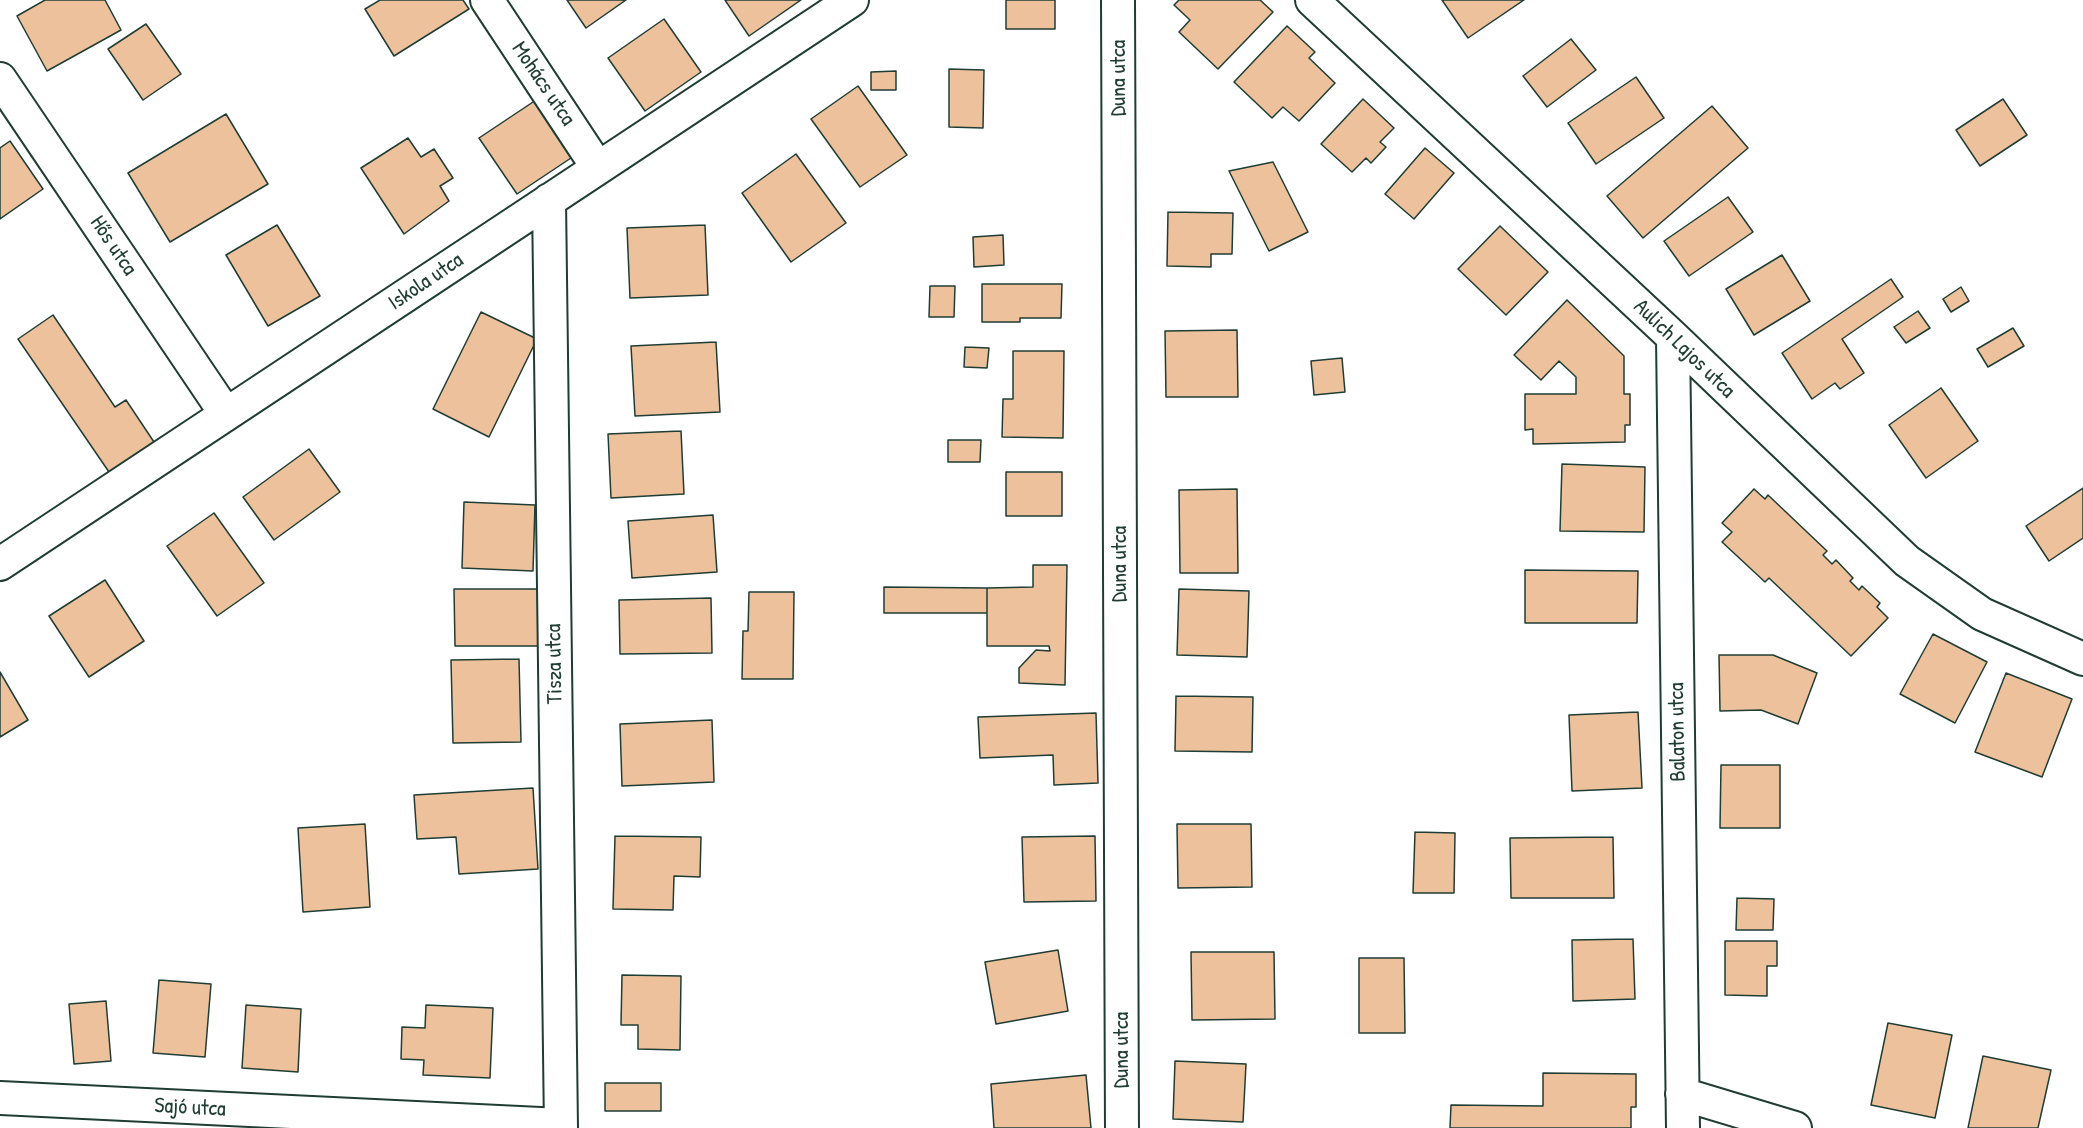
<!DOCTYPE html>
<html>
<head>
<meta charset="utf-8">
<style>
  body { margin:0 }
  canvas { display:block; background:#fff }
</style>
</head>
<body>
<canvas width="2083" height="1128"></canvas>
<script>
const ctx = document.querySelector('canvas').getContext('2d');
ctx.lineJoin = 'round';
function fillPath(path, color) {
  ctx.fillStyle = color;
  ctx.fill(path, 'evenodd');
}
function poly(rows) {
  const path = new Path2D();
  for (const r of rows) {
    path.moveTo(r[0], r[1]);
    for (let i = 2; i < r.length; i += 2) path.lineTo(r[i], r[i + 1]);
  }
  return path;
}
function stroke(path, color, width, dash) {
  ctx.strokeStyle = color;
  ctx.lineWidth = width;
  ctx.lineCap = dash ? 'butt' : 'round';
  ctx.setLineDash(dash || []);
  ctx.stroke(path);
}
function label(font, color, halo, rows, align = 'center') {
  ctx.font = font + ' "Patrick Hand",sans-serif';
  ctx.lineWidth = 5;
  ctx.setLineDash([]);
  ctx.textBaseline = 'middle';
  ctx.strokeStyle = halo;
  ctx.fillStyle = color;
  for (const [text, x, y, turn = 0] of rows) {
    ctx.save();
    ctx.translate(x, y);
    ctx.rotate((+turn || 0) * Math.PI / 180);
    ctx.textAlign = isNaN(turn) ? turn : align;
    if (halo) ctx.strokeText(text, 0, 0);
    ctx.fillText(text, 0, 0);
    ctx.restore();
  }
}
const building = poly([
  [45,0,105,0,121,30,47,71,17,16,45,0],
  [380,0,463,0,469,9,394,56,365,9,380,0],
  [567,0,626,0,586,28,567,0],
  [725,0,801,0,749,36,725,0],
  [1006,0,1055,0,1055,29,1006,29,1006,0],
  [1179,0,1260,0,1273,12,1218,69,1179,32,1190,20,1174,5,1179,0],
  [1442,0,1524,0,1468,38,1442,0],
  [664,19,701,72,645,111,608,58,664,19],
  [146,24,181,74,143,100,108,49,146,24],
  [1287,26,1315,52,1309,58,1335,83,1299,121,1283,107,1272,118,1234,82,1287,26],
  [1571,39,1596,70,1547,107,1523,76,1571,39],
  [949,69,984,70,983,128,949,127,949,69],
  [896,71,896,90,871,90,871,72,896,71],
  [1636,77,1664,118,1596,164,1568,123,1636,77],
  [858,86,907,155,860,187,811,119,858,86],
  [1363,99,1394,128,1380,142,1386,147,1371,163,1366,158,1352,172,1321,144,1363,99],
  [2003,99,2027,135,1980,166,1956,130,2003,99],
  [536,100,574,156,517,194,479,138,536,100],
  [1712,106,1748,148,1643,238,1607,196,1712,106],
  [226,114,268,184,170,242,128,173,226,114],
  [408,138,421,157,434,149,453,178,440,186,449,201,404,234,361,168,408,138],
  [10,141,43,189,0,219,0,148,10,141],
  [1425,148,1454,173,1414,219,1385,194,1425,148],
  [796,154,846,223,791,262,742,193,796,154],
  [1273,162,1308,232,1269,251,1229,171,1273,162],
  [1728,197,1753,232,1689,276,1664,241,1728,197],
  [1168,212,1233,213,1232,254,1211,254,1211,267,1167,266,1168,212],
  [277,225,320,296,268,326,226,255,277,225],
  [705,225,708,295,630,298,627,228,705,225],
  [1500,226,1548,272,1506,315,1458,269,1500,226],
  [1003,235,1004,265,974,267,973,237,1003,235],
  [1782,255,1810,301,1754,335,1726,289,1782,255],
  [1891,279,1903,297,1842,339,1864,373,1840,389,1835,383,1812,399,1782,353,1891,279],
  [982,284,1062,284,1061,318,1020,318,1020,322,982,322,982,284],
  [930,286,955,286,954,317,929,317,930,286],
  [1961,287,1969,301,1951,312,1943,299,1961,287],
  [1567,300,1624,356,1624,394,1630,394,1630,425,1625,425,1625,442,1533,444,1533,429,1525,430,1525,394,1576,394,1576,377,1559,361,1541,380,1514,355,1567,300],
  [1918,311,1930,328,1906,343,1894,327,1918,311],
  [481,312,537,339,489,437,433,409,481,312],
  [53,315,115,407,126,400,154,442,109,472,18,339,53,315],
  [2013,328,2024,346,1988,367,1977,349,2013,328],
  [1237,330,1238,397,1166,397,1165,331,1237,330],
  [716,342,720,412,635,416,631,346,716,342],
  [965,347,989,348,987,368,964,367,965,347],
  [1013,351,1064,351,1063,438,1002,437,1003,399,1013,399,1013,351],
  [1342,358,1345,392,1314,395,1311,361,1342,358],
  [1941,388,1978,441,1926,478,1889,425,1941,388],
  [681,431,684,494,611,498,608,434,681,431],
  [948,440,981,440,980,462,948,462,948,440],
  [309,449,340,492,274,540,243,497,309,449],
  [1562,464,1645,467,1644,532,1560,531,1562,464],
  [1006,472,1062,472,1062,516,1006,516,1006,472],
  [2083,488,2083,538,2049,561,2026,526,2083,488],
  [1237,489,1238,573,1180,573,1179,490,1237,489],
  [1754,489,1765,499,1768,495,1827,551,1823,555,1832,564,1836,560,1853,578,1850,581,1859,590,1862,586,1880,603,1877,607,1888,618,1851,656,1769,578,1765,582,1722,542,1732,532,1722,523,1754,489],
  [464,502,535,505,533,571,462,568,464,502],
  [214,513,264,583,217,616,167,546,214,513],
  [713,515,717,572,632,578,628,521,713,515],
  [1033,565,1067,565,1065,685,1019,683,1019,668,1036,650,1050,651,1049,646,987,646,987,588,1033,587,1033,565],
  [1525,570,1638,571,1637,623,1525,623,1525,570],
  [105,580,144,641,89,677,49,616,105,580],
  [884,587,987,588,987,613,884,613,884,587],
  [454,589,538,589,538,646,455,646,454,589],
  [1179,589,1249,591,1247,657,1177,655,1179,589],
  [749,592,794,592,793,679,742,679,743,631,748,631,749,592],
  [711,598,712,653,620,654,619,600,711,598],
  [1933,634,1987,662,1955,723,1900,694,1933,634],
  [1719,655,1773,655,1817,673,1798,724,1761,710,1720,711,1719,655],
  [519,659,521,742,453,743,451,660,519,659],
  [0,672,28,720,0,737,0,672],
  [2006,673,2072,699,2042,777,1975,752,2006,673],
  [1176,696,1253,697,1252,752,1175,751,1176,696],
  [1638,712,1642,788,1572,791,1569,715,1638,712],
  [1096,713,1098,783,1054,785,1053,755,980,758,978,717,1096,713],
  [712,720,714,782,622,786,620,724,712,720],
  [1721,765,1780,765,1780,828,1720,828,1721,765],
  [533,788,538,869,459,874,456,837,417,839,414,795,533,788],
  [365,824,370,907,303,912,298,828,365,824],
  [1177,824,1251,824,1252,887,1178,888,1177,824],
  [1415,832,1455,833,1454,893,1413,893,1415,832],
  [615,836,701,837,700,877,674,876,673,910,613,909,615,836],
  [1095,836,1096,901,1024,902,1022,837,1095,836],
  [1613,837,1614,898,1511,898,1510,838,1613,837],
  [1737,898,1774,899,1773,930,1736,930,1737,898],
  [1633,939,1635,999,1573,1001,1572,940,1633,939],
  [1725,941,1777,941,1777,966,1767,966,1767,996,1725,995,1725,941],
  [1058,950,1068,1011,996,1024,985,962,1058,950],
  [1191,952,1274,952,1275,1019,1192,1020,1191,952],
  [1359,958,1404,958,1405,1033,1359,1033,1359,958],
  [622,975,681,976,680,1050,638,1049,638,1025,621,1025,622,975],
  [159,980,211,984,205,1057,153,1053,159,980],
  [106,1001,111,1061,74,1064,69,1004,106,1001],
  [246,1005,301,1009,298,1072,242,1068,246,1005],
  [426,1005,493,1008,490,1078,423,1075,424,1060,401,1059,402,1027,425,1028,426,1005],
  [1888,1023,1952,1035,1935,1118,1871,1105,1888,1023],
  [1983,1056,2051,1070,2038,1128,1968,1128,1983,1056],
  [1175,1061,1246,1064,1243,1122,1173,1119,1175,1061],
  [1543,1073,1636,1074,1636,1107,1631,1107,1631,1128,1450,1128,1451,1105,1543,1106,1543,1073],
  [1086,1075,1091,1128,994,1128,991,1084,1086,1075],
  [605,1083,661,1083,661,1111,605,1111,605,1083]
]);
const street = poly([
  [487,0,598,168],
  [1118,0,1122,1128],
  [1312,0,1673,337,1907,561,1982,614,2083,659],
  [0,79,226,414],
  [549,200,561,1128],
  [1673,337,1683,1128],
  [0,564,852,0],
  [1682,1094,1795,1128],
  [0,1098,561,1125]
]);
const streetNames = [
  ["Duna utca",1119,78,-90],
  ["Mohács utca",543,84,56],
  ["Hős utca",113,246,56],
  ["Iskola utca",426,282,-34],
  ["Aulich Lajos utca",1684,349,44],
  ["Duna utca",1120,564,-90],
  ["Tisza utca",555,664,-91],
  ["Balaton utca",1678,732,-91],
  ["Duna utca",1122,1050,-90],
  ["Sajó utca",190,1108,3]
];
fillPath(building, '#edc19c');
stroke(building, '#1f3d34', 1.5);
stroke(street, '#1f3d34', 36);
stroke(street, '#fff', 32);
label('22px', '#1f3d34', '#fff', streetNames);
</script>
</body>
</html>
